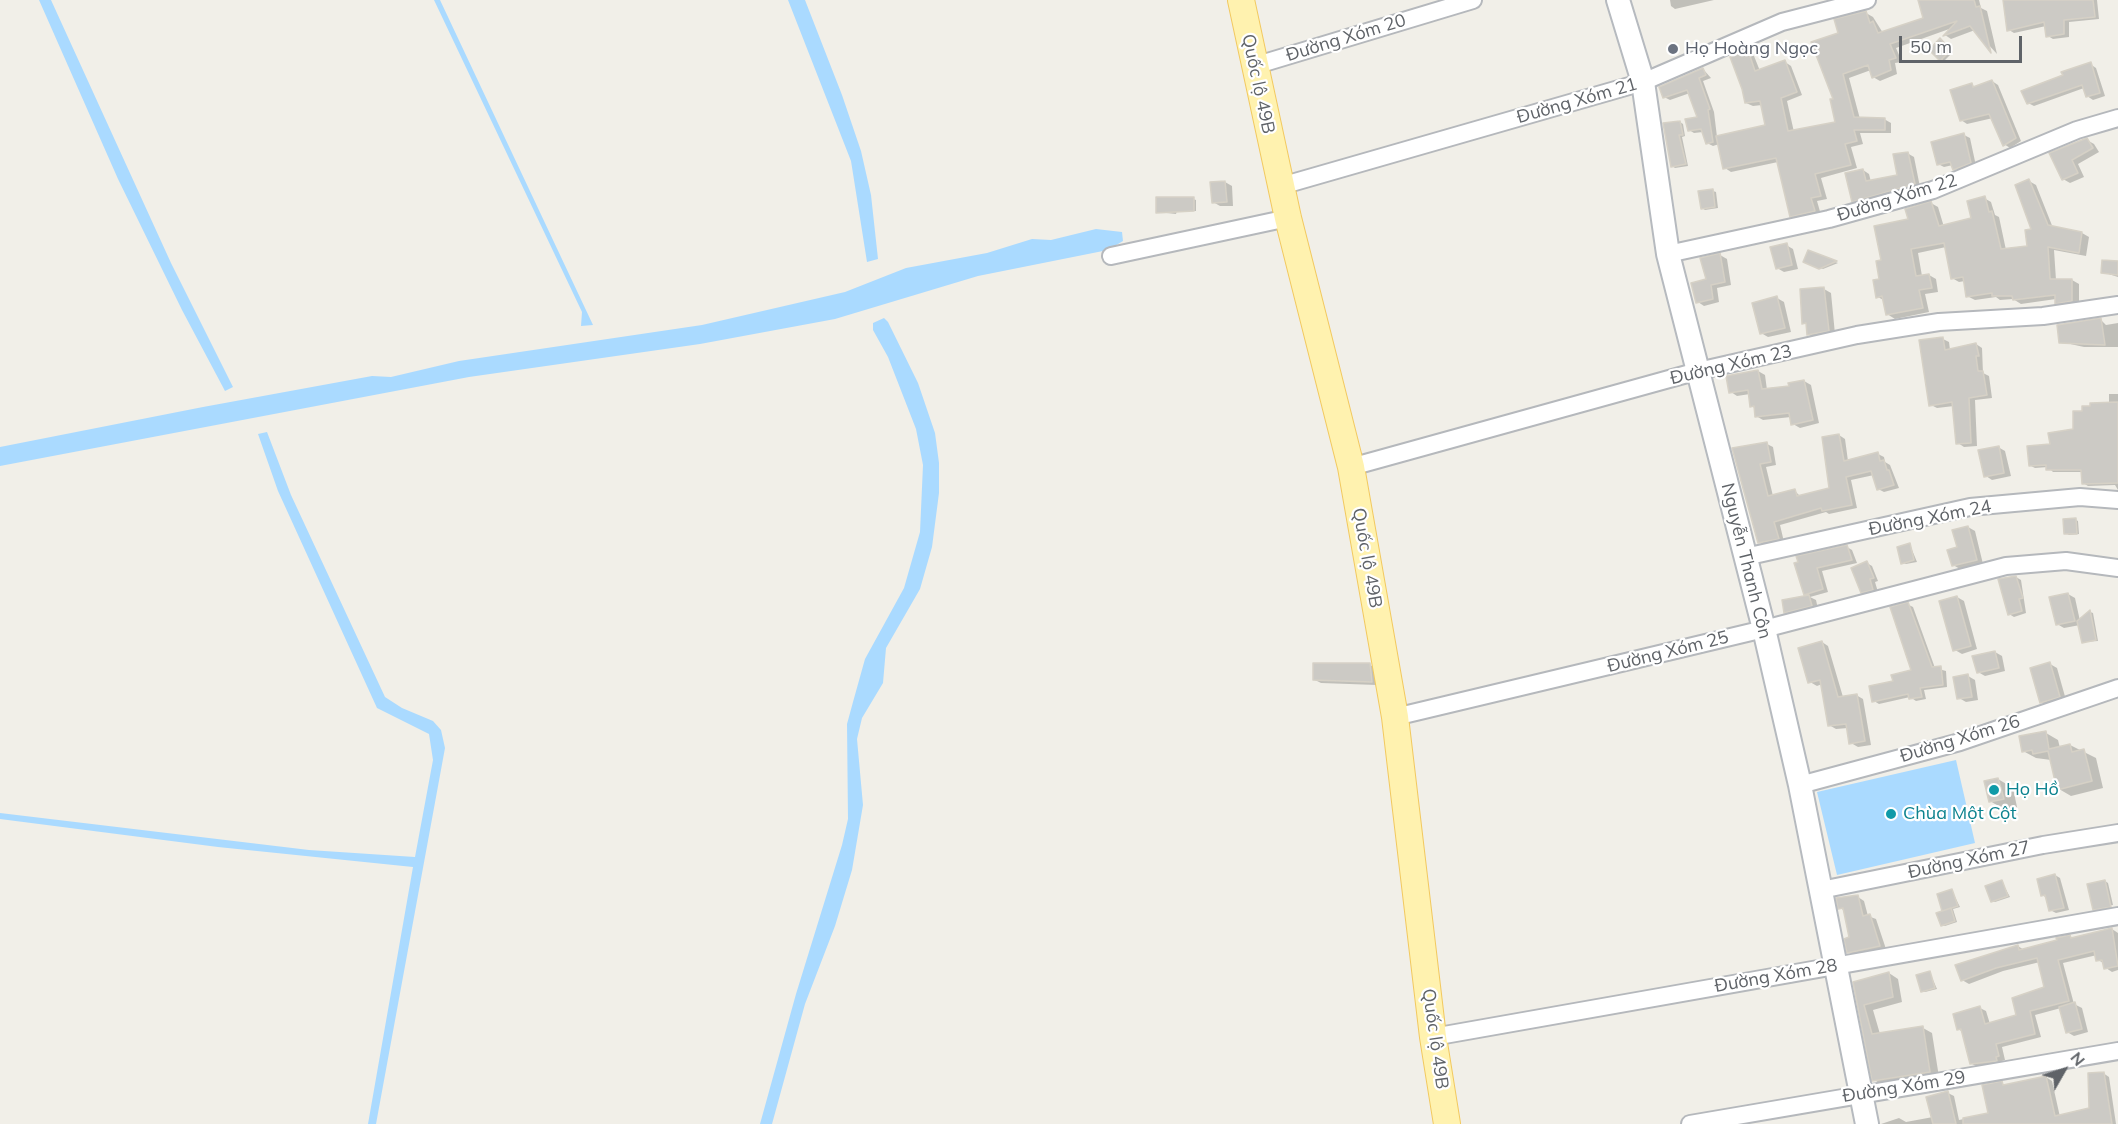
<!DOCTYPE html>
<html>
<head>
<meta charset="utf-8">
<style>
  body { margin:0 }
  #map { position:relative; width:2118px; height:1124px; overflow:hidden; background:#f1efe8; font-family:Mulish,sans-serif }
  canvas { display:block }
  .north { position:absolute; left:2034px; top:1040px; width:60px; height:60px; -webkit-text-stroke:4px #fff; paint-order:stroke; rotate:51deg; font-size:16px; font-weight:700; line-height:24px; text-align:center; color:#5f6368 }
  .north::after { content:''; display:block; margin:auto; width:21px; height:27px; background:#5f6368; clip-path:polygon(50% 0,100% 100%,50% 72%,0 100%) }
  .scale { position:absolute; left:1899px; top:36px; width:123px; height:27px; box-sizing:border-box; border:3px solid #5f6368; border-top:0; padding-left:8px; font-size:18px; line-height:21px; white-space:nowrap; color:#5f6368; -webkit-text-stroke:4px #fff; paint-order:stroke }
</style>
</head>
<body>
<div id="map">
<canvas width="2118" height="1124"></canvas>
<div class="north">N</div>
<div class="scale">50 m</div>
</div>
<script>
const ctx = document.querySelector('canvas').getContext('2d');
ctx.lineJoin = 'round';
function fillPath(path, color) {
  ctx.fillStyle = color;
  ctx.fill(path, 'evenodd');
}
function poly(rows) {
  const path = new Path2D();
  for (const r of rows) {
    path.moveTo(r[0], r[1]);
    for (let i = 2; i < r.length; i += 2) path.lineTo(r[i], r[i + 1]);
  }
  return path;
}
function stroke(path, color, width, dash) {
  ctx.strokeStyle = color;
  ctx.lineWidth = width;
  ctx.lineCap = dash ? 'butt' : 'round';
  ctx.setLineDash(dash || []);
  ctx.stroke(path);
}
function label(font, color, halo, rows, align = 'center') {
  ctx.font = font + ' Mulish,sans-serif';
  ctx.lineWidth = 4.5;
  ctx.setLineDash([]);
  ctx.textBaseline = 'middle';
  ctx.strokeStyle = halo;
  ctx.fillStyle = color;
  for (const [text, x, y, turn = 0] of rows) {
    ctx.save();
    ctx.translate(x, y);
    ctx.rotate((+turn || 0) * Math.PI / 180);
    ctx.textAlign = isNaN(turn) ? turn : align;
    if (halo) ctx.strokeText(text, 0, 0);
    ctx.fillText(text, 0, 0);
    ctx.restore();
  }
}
const water = poly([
  [39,0,51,0,171,263,233,387,225,391,182,310,118,179],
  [434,0,440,0,593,325,581,326,582,312],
  [788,0,805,0,842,95,861,151,871,195,878,259,867,262,851,161],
  [1096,229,1122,232,1123,241,1108,250,978,276,835,319,700,344,469,377,0,466,0,447,203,407,372,376,391,377,459,361,702,325,845,292,906,268,987,253,1032,239,1051,240],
  [884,318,888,322,918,383,935,433,939,463,939,493,932,547,920,589,886,648,883,683,862,718,857,739,863,805,852,870,835,926,805,1004,772,1124,760,1124,796,994,842,845,848,819,847,724,853,702,865,659,904,588,920,532,923,465,916,429,888,357,873,330,873,323],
  [267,432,291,495,385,697,402,708,433,721,441,730,445,748,376,1124,368,1124,413,867,218,847,0,819,0,813,309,850,415,857,433,760,429,734,377,708,278,491,258,434],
  [1956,760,1975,843,1837,875,1817,792]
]);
const shadow = poly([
  [1670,0,1714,0,1675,9,1671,6],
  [1920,0,1979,0,1981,8,1987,11,1997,54,1975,30,1951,39,1945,35,1952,28,1896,48,1902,62,1895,63,1897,74,1880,81,1873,77,1871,70,1849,78,1860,119,1884,119,1891,123,1891,133,1860,133,1863,144,1851,147,1857,168,1821,178,1827,199,1817,201,1821,215,1799,220,1792,216,1778,162,1731,172,1725,168,1719,144,1713,146,1707,143,1703,132,1694,133,1689,130,1699,118,1690,93,1670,100,1664,97,1703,69,1711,78,1703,81,1714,112,1717,137,1767,127,1762,105,1753,106,1746,103,1748,52,1754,56,1760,71,1785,62,1791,66,1802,95,1787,101,1794,132,1837,123,1836,100,1840,34,1866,13,1873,17,1883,33,1925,19],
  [2005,0,2097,0,2099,19,2069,22,2069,37,2053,39,2048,36,2046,26,2014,33,2009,30],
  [1943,42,1953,52,1944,61,1931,50],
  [2090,64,2096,68,2105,96,2093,100,2087,96,2084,88,2034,106,2028,103],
  [1992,81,1998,85,2021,141,2010,148,2004,144,1993,118,1967,124,1961,120,1972,85,1976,87],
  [1680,122,1683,124,1685,136,1682,137,1688,166,1675,168,1672,166],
  [1964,135,1970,138,1976,166,1960,173,1953,165,1944,167,1938,164],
  [2087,140,2094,144,2099,152,2078,164,2084,177,2070,183,2063,179,2051,154],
  [1907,153,1914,157,1920,187,1859,204,1853,201,1863,170,1869,174,1871,182,1899,176],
  [2029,181,2036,185,2053,228,2082,233,2089,237,2086,256,2054,250,2056,280,2072,280,2079,284,2079,305,2063,307,2056,303,2056,299,2021,304,2013,299,2000,300,1996,297,1975,300,1967,296,1965,281,1959,282,1952,278,1946,247,1918,253,1922,276,1929,275,1936,279,1938,292,1925,294,1929,312,1895,319,1887,314,1885,301,1878,297,1883,261,1910,220,1931,203,1938,207,1944,227,1973,219,1984,198,1991,202,1995,215,1999,217,2006,250,2029,247,2033,230],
  [1225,182,1232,186,1233,206,1220,206,1213,202,1212,183],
  [1713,191,1716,192,1718,208,1705,210,1702,208],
  [1193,199,1196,200,1196,211,1177,211,1176,214,1157,212],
  [1786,245,1793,249,1798,269,1784,272,1777,268],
  [1809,252,1838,263,1823,269,1808,263],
  [1720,255,1727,259,1731,285,1717,288,1719,302,1704,306,1698,302],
  [2118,263,2118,277,2102,272],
  [1824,289,1831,293,1835,334,1816,338,1809,335,1808,325,1804,323],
  [1777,298,1784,302,1791,332,1768,337,1761,333],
  [2101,320,2106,325,2118,323,2118,347,2084,347,2061,342],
  [1943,339,1949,342,1950,350,1976,344,1982,348,1983,373,1989,376,1992,398,1975,400,1977,446,1964,447,1958,443,1954,406,1937,408,1931,405],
  [1758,371,1765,375,1767,390,1791,387,1804,381,1811,385,1819,423,1800,428,1793,424,1791,417,1763,420,1756,416,1750,394,1737,396,1731,392],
  [2109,394,2118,394,2118,490,2115,485,2088,486,2083,483,2083,472,2053,472,2048,467,2035,468,2031,466,2052,445,2075,431,2084,412,2109,404],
  [1839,435,1845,439,1848,461,1878,454,1884,457,1885,462,1890,465,1899,488,1884,492,1878,489,1874,475,1851,480,1857,508,1829,514,1826,512,1780,525,1784,542,1765,546,1759,542,1734,449,1767,444,1773,447,1776,465,1766,467,1773,496,1794,490,1801,497,1830,490],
  [1998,447,2005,451,2011,476,1992,480,1986,476],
  [2076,520,2078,521,2079,534,2069,535,2066,533],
  [1968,527,1975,531,1983,564,1960,569,1953,565],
  [1910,545,1917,562,1906,564,1903,563],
  [1847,547,1852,550,1857,563,1822,571,1828,592,1810,597,1816,600,1818,609,1792,616,1786,612,1809,596,1805,594,1796,564],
  [1867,563,1872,566,1878,581,1875,582,1878,592,1868,595,1862,592],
  [2016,577,2021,580,2026,613,2014,617,2009,614],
  [2068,594,2075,598,2080,621,2090,612,2093,613,2098,641,2084,642,2080,625,2064,628,2057,624],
  [1957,597,1964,601,1977,649,1962,654,1955,650],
  [1907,604,1913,607,1935,668,1946,671,1947,687,1924,690,1926,699,1916,701,1910,697,1879,704,1874,701,1895,682,1913,672],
  [1822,642,1828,646,1843,697,1856,695,1863,699,1871,745,1858,747,1851,743,1848,728,1836,729,1829,725,1822,684,1817,686,1810,682],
  [1995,652,2002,656,2005,671,1985,676,1978,672],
  [2050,664,2057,668,2066,700,2048,706,2042,702],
  [1370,665,1376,668,1377,685,1321,683,1315,680],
  [1968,676,1975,680,1978,700,1966,702,1959,698],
  [2046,733,2058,740,2060,748,2070,745,2096,758,2103,788,2071,796,2059,789,2051,760,2036,758,2023,751],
  [1998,779,2013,788,2017,807,2005,810,1990,801],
  [2055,875,2060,878,2069,910,2056,913,2050,910,2047,898,2042,895],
  [2105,881,2108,883,2113,905,2094,908],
  [2002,882,2010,897,1995,902,1992,901],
  [1952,891,1960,907,1953,909,1957,922,1945,926,1942,925],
  [1858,897,1864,901,1868,916,1876,919,1886,949,1855,956,1848,952,1851,938,1845,911,1840,908],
  [2112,929,2118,933,2118,970,2112,972,2106,968,2105,964,2098,960,2097,955,2063,963,2074,1004,2082,1008,2088,1032,2074,1036,2067,1032,2061,1008,2035,1015,2041,1037,2002,1047,2005,1060,2002,1061,2003,1064,1978,1067,1972,1064,1963,1032,1958,1029,1980,1008,1986,1011,1990,1024,2018,1017,2046,988,2040,962,2003,971,1969,984,1962,980,2018,946,2024,950,2069,937,2073,939],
  [1889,973,1898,979,1902,1002,1873,1010,1880,1034,1923,1028,1932,1033,1939,1077,1883,1085,1874,1080,1854,983],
  [1930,973,1937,989,1925,992,1922,991],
  [2103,1073,2109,1077,2116,1124,1999,1124,2001,1083,2006,1086,2046,1077,2052,1081,2060,1117,2091,1110],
  [1948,1093,1954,1096,1959,1120,1983,1115,1990,1124,1881,1124,1899,1118,1906,1122,1933,1117]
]);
const building = poly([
  [1918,0,1974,0,1976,7,1980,6,1991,53,1970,26,1943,36,1957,21,1890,44,1896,58,1889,60,1891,70,1872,78,1868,65,1843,74,1854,117,1885,118,1885,130,1854,130,1857,141,1845,144,1851,165,1815,174,1821,196,1811,198,1815,211,1790,217,1776,158,1723,169,1716,136,1765,125,1760,101,1745,103,1742,89,1730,57,1748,50,1755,71,1785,60,1797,92,1781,98,1788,131,1835,122,1830,99,1833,99,1811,42,1838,33,1834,19,1866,11,1870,23,1873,21,1878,33,1923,18,1918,0],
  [2003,0,2093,0,2095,17,2064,20,2064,34,2046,37,2044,22,2007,31,2003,0],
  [1940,38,1951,50,1940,61,1929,50,1940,38],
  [2091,62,2100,93,2086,97,2082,85,2027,104,2021,91,2063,75,2061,72,2091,62],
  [1703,68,1706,75,1699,78,1710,109,1708,110,1713,142,1706,144,1701,129,1688,131,1685,119,1697,117,1687,90,1663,98,1659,87,1703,68],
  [1992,80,2016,138,2003,146,1989,114,1960,121,1950,90,1972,83,1973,87,1992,80],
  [1680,121,1683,135,1679,135,1686,164,1671,167,1663,123,1680,121],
  [1964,133,1971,163,1953,170,1950,162,1937,165,1931,142,1964,133],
  [2087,138,2093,148,2072,160,2078,173,2062,180,2049,153,2087,138],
  [1908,152,1915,184,1852,202,1845,173,1863,169,1866,181,1897,175,1893,154,1908,152],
  [2029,179,2048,225,2082,232,2079,253,2048,247,2050,279,2072,279,2072,301,2055,304,2055,295,2013,300,2012,296,1992,296,1992,293,1966,297,1963,277,1951,279,1944,243,1911,249,1916,276,1929,274,1932,288,1919,290,1923,308,1886,315,1882,296,1876,298,1873,280,1879,279,1876,261,1881,260,1874,226,1908,219,1905,209,1931,201,1939,226,1971,218,1967,201,1985,196,1989,212,1992,211,2001,249,2027,246,2025,230,2031,229,2015,185,2029,179],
  [1225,181,1227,202,1212,203,1210,182,1225,181],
  [1713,189,1715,207,1701,209,1698,191,1713,189],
  [1156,197,1194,197,1194,211,1156,213,1156,197],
  [1787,243,1792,265,1776,269,1770,247,1787,243],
  [1808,250,1837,261,1819,269,1803,262,1808,250],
  [1720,253,1725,282,1711,285,1713,299,1696,303,1691,283,1706,279,1700,258,1720,253],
  [2102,260,2118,261,2118,275,2101,273,2102,260],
  [1824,287,1829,331,1807,335,1806,323,1802,324,1800,289,1824,287],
  [1777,296,1785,328,1760,334,1752,303,1777,296],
  [2101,318,2105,345,2059,343,2057,325,2101,318],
  [1943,337,1945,350,1976,343,1979,356,1976,356,1978,371,1983,371,1987,395,1969,398,1971,443,1956,444,1952,402,1929,406,1919,340,1943,337],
  [1758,370,1762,389,1789,386,1788,383,1804,380,1813,420,1791,425,1789,413,1755,417,1754,406,1750,407,1748,390,1729,393,1726,376,1758,370],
  [2118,402,2118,483,2082,484,2081,470,2046,470,2046,465,2029,466,2027,446,2050,444,2048,433,2073,429,2073,411,2082,411,2082,406,2090,406,2090,403,2118,402],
  [1839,434,1844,461,1878,452,1880,461,1884,460,1887,470,1889,470,1894,485,1877,490,1871,471,1846,477,1852,505,1822,511,1821,508,1774,522,1779,539,1758,543,1732,448,1767,442,1771,462,1760,464,1768,496,1795,489,1797,496,1829,488,1822,437,1839,434],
  [1999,446,2004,473,1984,477,1978,450,1999,446],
  [2076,518,2077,534,2064,534,2063,519,2076,518],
  [1968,526,1977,560,1952,566,1947,550,1957,547,1952,530,1968,526],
  [1910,543,1914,560,1901,564,1897,547,1910,543],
  [1847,545,1852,560,1817,568,1823,589,1804,595,1794,563,1798,562,1796,556,1847,545],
  [1867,561,1874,578,1870,579,1873,590,1861,593,1851,568,1867,561],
  [2016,576,2023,598,2019,599,2022,611,2008,615,1998,579,2016,576],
  [2068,593,2075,621,2056,625,2049,597,2068,593],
  [1809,595,1812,606,1784,613,1782,600,1809,595],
  [1957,596,1971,646,1953,651,1939,601,1957,596],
  [1908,602,1932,667,1941,666,1943,685,1920,688,1922,697,1909,699,1908,694,1872,702,1869,686,1893,681,1891,675,1911,670,1890,607,1908,602],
  [2090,610,2096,640,2082,643,2077,621,2090,610],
  [1822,641,1838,697,1857,694,1865,741,1849,744,1846,724,1828,726,1820,680,1808,683,1798,648,1822,641],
  [1995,651,1999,668,1977,673,1972,656,1995,651],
  [2050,662,2060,697,2040,703,2030,668,2050,662],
  [1313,663,1370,663,1372,682,1313,680,1313,663],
  [1968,674,1972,697,1957,699,1953,677,1968,674],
  [2046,731,2049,749,2070,744,2072,752,2084,749,2092,781,2057,790,2048,751,2033,754,2032,750,2022,752,2019,736,2046,731],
  [1998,778,2004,799,1989,802,1984,781,1998,778],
  [2055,874,2064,908,2049,911,2045,895,2041,896,2037,879,2055,874],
  [2002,880,2008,896,1991,902,1985,886,2002,880],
  [2105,880,2111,907,2093,910,2087,884,2105,880],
  [1952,889,1958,906,1942,911,1937,894,1952,889],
  [1858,895,1863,916,1870,914,1880,946,1847,953,1844,939,1849,937,1843,908,1838,909,1836,898,1858,895],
  [1951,908,1955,921,1941,926,1936,913,1951,908],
  [2112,928,2118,966,2104,969,2102,960,2096,961,2094,951,2058,960,2069,1001,2030,1011,2035,1034,1996,1044,1999,1056,1996,1057,1997,1061,1970,1064,1961,1029,1957,1030,1953,1014,1980,1006,1985,1024,2016,1015,2012,998,2044,987,2037,958,1996,968,1961,981,1955,965,2018,945,2019,950,2057,940,2056,938,2070,935,2071,938,2112,928],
  [1930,971,1935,988,1921,992,1916,975,1930,971],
  [1889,972,1893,997,1864,1005,1872,1034,1923,1026,1930,1072,1872,1081,1853,982,1889,972],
  [2075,1002,2082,1029,2066,1033,2059,1007,2075,1002],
  [2104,1072,2112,1124,1963,1124,1963,1118,1988,1113,1982,1085,2002,1081,2003,1085,2046,1076,2055,1116,2089,1108,2088,1073,2104,1072],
  [1948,1091,1956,1124,1933,1124,1926,1097,1948,1091]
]);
const street = poly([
  [1254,66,1473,0],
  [1281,186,1643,82,1782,22,1867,0],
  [1668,254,1829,219,1933,190,2077,130,2118,118],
  [1111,256,1288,218],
  [1351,467,1698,371,1857,335,1939,322,2043,316,2118,305],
  [1745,557,1970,507,2080,497,2118,500],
  [1395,717,1764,629,2006,566,2066,561,2118,568],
  [1800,785,1960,742,2118,688],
  [1821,890,2043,845,2118,833],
  [1433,1037,2118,916],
  [1690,1124,2118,1051]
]);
const secondary = poly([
  [1618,0,1643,82,1668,254,1764,629,1800,785,1867,1124]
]);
const primary = poly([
  [1241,0,1288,218,1351,467,1395,717,1433,1037,1447,1124]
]);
const markers = [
  [1673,49,6,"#6b7280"],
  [1994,790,6,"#0f9aa8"],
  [1891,814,6,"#0f9aa8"]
];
const streetNames = [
  ["Đường Xóm 20",1346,38,-17],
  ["Quốc lộ 49B",1258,84,78],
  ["Đường Xóm 21",1577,101,-16],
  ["Đường Xóm 22",1897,198,-17],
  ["Đường Xóm 23",1731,365,-13],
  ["Đường Xóm 24",1930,518,-11],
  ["Quốc lộ 49B",1367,558,80],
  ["Nguyễn Thanh Côn",1746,561,76],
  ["Đường Xóm 25",1668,652,-14],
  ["Đường Xóm 26",1960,739,-17],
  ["Đường Xóm 27",1969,860,-12],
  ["Đường Xóm 28",1776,976,-10],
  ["Quốc lộ 49B",1435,1039,82],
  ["Đường Xóm 29",1904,1087,-9]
];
const worshipNames = [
  ["Họ Hoàng Ngọc",1685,49]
];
const cultureNames = [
  ["Họ Hồ",2006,790],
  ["Chùa Một Cột",1903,814]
];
fillPath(water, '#aadaff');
fillPath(shadow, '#0003');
fillPath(building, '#cccac5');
stroke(building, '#d6d1c6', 1.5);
stroke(street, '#b5b8bc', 20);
stroke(secondary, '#b6babf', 26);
stroke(primary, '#f2c960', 28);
stroke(street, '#fff', 16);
stroke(secondary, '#fff', 22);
stroke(primary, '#fff2af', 26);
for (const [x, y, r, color] of markers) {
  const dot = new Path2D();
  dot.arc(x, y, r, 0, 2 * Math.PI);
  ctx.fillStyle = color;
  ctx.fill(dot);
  stroke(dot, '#fff', 2);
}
label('18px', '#5f6368', '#fff', streetNames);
label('18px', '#5b616d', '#fff', worshipNames, 'left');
label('18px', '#0d838f', '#fff', cultureNames, 'left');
</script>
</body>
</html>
